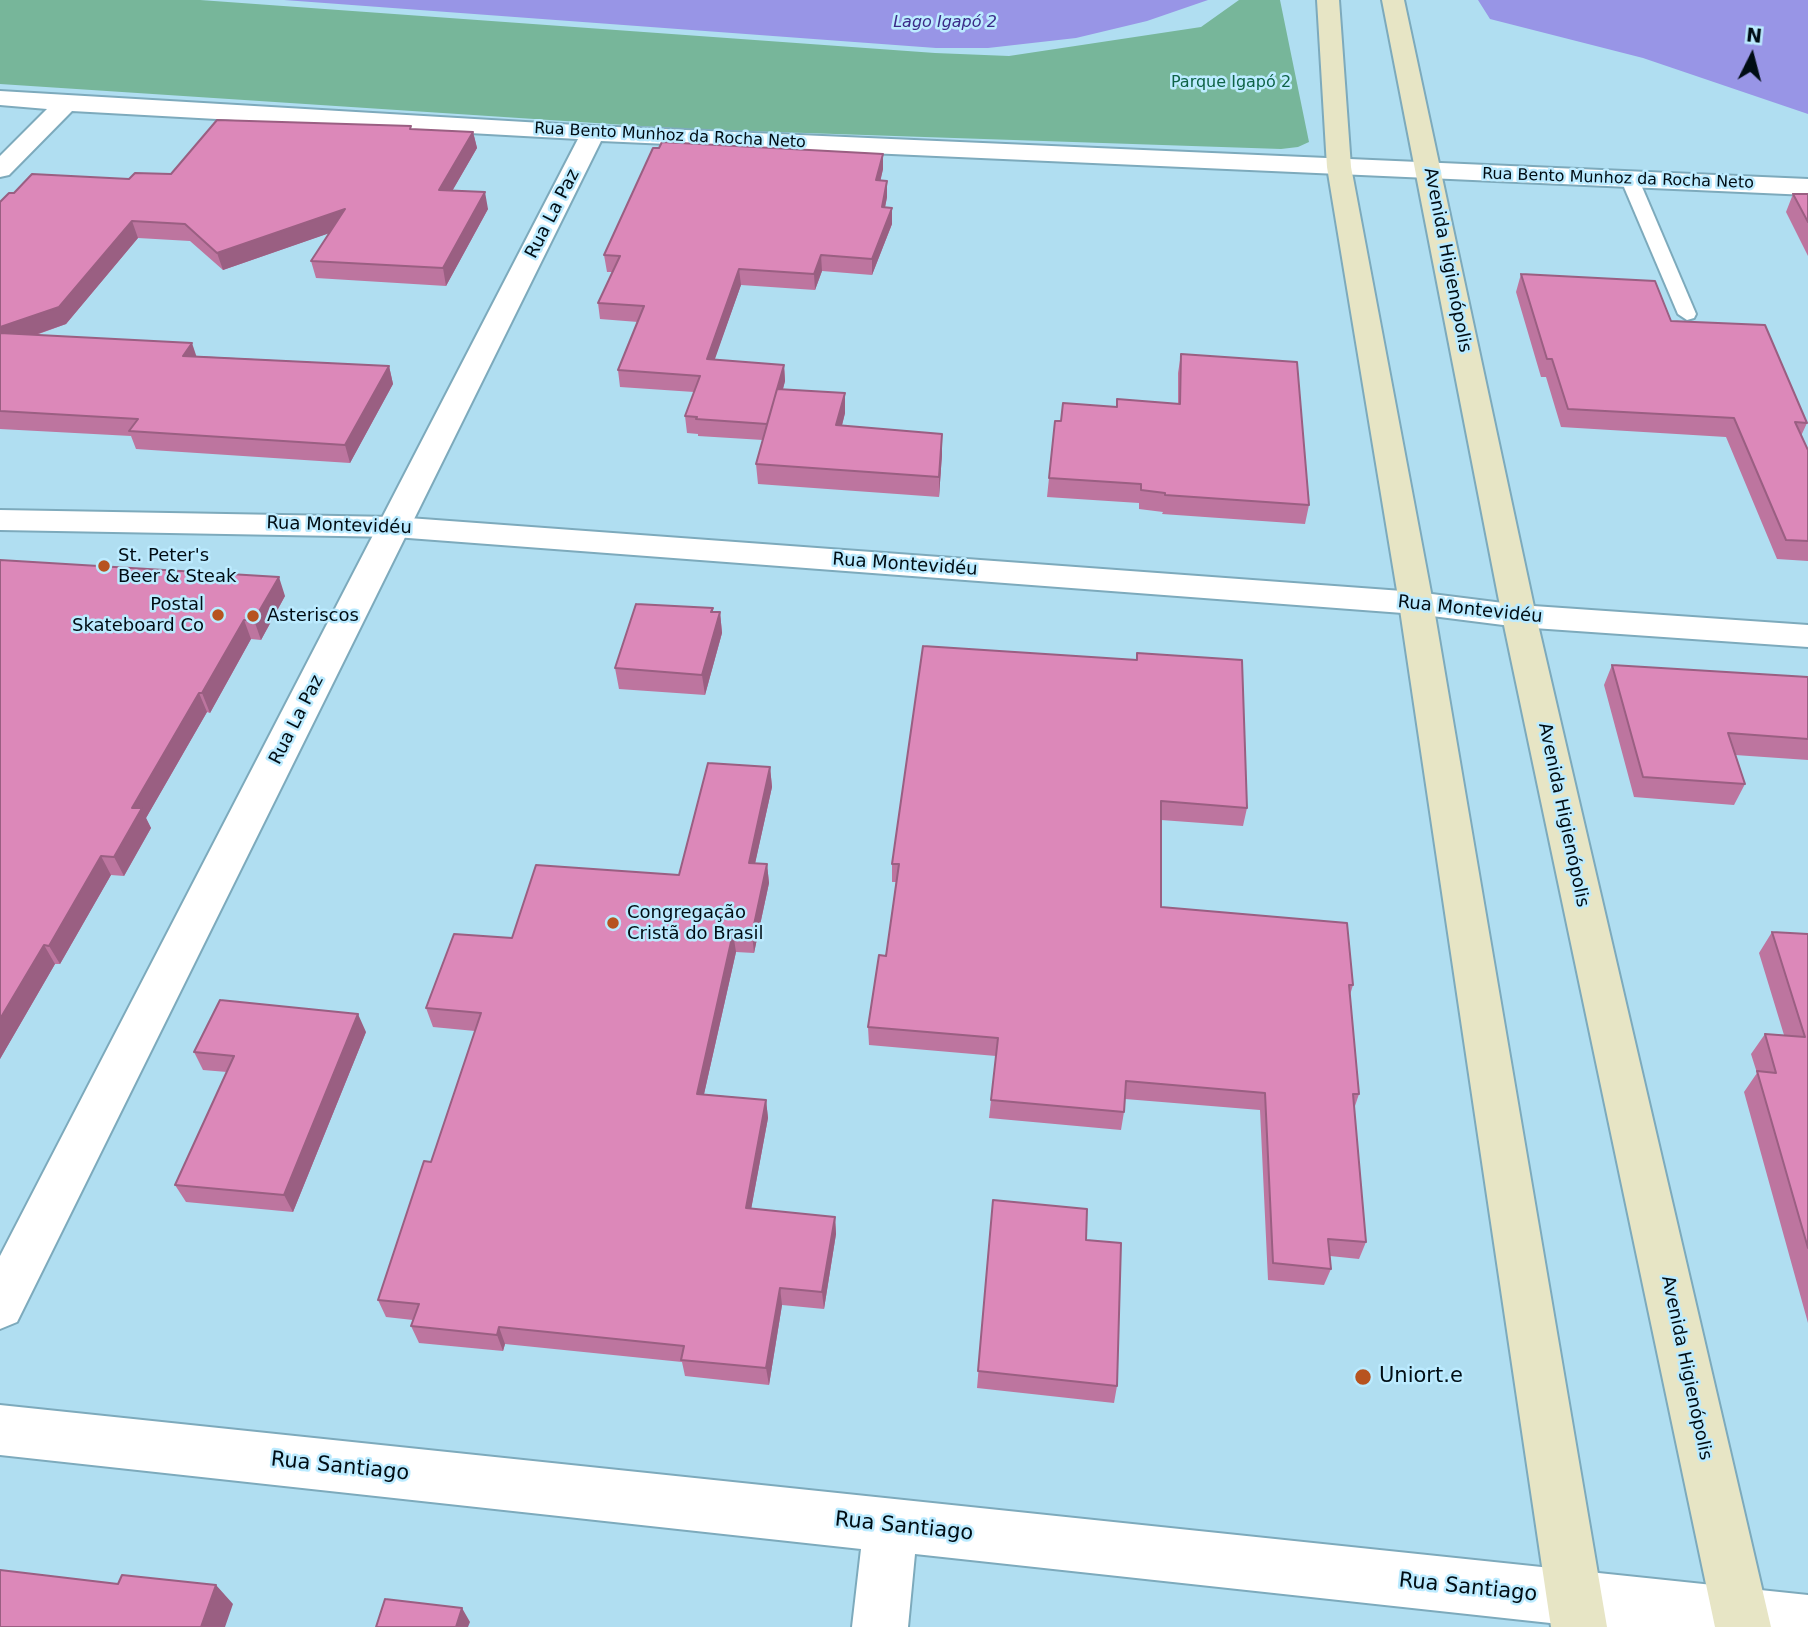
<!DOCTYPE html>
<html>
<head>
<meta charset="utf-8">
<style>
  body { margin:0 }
  #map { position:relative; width:1808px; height:1627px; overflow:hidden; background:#b0def1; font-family:"DejaVu Sans",sans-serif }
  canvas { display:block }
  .north { position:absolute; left:1717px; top:21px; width:70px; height:70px; -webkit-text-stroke:5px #bcebff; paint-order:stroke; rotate:6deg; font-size:19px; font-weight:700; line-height:28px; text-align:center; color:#000d14 }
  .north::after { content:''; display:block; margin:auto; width:24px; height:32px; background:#000d14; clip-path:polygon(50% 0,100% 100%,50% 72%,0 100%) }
</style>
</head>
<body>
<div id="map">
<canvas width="1808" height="1627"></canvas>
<div class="north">N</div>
</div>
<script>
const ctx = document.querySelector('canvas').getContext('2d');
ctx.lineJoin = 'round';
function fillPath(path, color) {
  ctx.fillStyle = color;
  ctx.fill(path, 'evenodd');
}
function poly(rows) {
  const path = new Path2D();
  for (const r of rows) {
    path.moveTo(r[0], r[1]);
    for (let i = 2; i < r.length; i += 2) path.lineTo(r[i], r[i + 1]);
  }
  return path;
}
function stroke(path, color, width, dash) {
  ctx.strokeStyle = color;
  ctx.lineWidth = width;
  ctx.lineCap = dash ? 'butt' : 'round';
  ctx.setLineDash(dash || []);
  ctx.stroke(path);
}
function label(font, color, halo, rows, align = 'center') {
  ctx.font = font + ' "DejaVu Sans",sans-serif';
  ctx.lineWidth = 5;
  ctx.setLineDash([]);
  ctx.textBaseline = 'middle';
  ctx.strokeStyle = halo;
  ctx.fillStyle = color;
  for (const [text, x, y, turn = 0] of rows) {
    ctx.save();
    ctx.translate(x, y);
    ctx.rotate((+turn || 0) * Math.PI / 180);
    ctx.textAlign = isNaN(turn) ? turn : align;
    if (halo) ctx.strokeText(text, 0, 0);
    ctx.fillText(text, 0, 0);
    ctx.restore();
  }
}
const green = poly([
  [0,0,200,0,935,53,1009,56,1201,27,1239,0,1280,0,1309,142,1298,147,1281,149,687,129,0,84]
]);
const water = poly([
  [284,0,1208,0,1147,21,1076,38,988,48,936,48],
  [1478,0,1808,0,1808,114,1643,58,1490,19]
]);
const service = poly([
  [1630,175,1639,180,1696,314,1694,318,1687,320,1678,314,1621,180,1630,175]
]);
const minor = poly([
  [0,91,593,126,1808,179,1808,195,601,141,17,1322,0,1329,0,1256,578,139,72,111,9,175,0,177,0,156,47,109,0,105,0,91],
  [0,1405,1808,1595,1808,1627,1587,1627,915,1554,908,1627,852,1627,861,1549,0,1455,0,1405]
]);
const tertiary = poly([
  [0,510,395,517,1416,592,1519,605,1808,625,1808,647,1519,627,1416,614,395,537,0,530,0,510]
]);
const secondary = poly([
  [1317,0,1339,0,1351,167,1433,603,1607,1627,1551,1627,1399,603,1327,167,1317,0],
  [1382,0,1404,0,1536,616,1771,1627,1715,1627,1502,616,1382,0]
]);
const wall = poly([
  [412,129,473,132,477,148,452,191,488,209,446,286,316,278,311,261,329,233,223,270,190,241,138,238,66,324,36,335,197,356,389,366,393,384,350,463,136,449,131,436,0,429,0,202,14,193,171,174],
  [883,154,883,169,880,181,887,181,887,197,885,207,892,208,892,224,872,275,822,271,815,290,741,285,714,360,784,365,785,381,783,389,845,413,842,425,942,454,939,497,758,484,756,464,763,440,698,436,698,434,687,433,685,416,694,392,620,387,618,370,638,322,600,319,598,303,612,272,607,272,604,255],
  [1793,194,1808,194,1808,256,1786,212],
  [1521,274,1671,321,1807,423,1801,436,1808,450,1808,561,1777,559,1726,437,1561,427,1546,377,1541,377,1516,292],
  [1181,354,1309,505,1305,524,1162,514,1163,512,1139,509,1139,503,1047,497,1049,478,1116,407,1178,404,1178,373],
  [0,560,285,596,261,640,251,639,210,713,207,712,146,818,151,828,124,876,111,875,60,964,55,964,0,1059],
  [713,608,713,612,720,612,722,633,705,695,619,689,615,668],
  [1137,653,1247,808,1243,826,1161,820,1161,907,1353,985,1350,995,1359,1094,1354,1109,1366,1242,1359,1259,1330,1256,1331,1269,1324,1285,1268,1280,1260,1110,1125,1099,1124,1112,1121,1130,989,1118,996,1056,869,1045,868,1027,886,956,896,882,892,882,892,864,1136,660],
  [1612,665,1808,677,1808,760,1735,755,1745,784,1734,805,1634,797,1604,685],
  [770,767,772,787,755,863,767,864,769,883,754,953,736,952,704,1094,766,1100,768,1118,751,1209,835,1217,836,1234,824,1309,782,1305,769,1385,685,1376,682,1362,505,1344,503,1351,419,1343,411,1326,413,1320,386,1317,378,1300,431,1162,475,1031,433,1027,426,1008,512,938,679,875],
  [1772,932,1808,934,1808,1323,1744,1092,1757,1073,1751,1054,1765,1034,1784,1035,1759,953],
  [366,1032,293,1212,186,1202,175,1185,227,1072,203,1070,194,1052],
  [993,1200,1086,1240,1117,1386,1114,1403,977,1388]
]);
const shadedWall = poly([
  [473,132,477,148,443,207,439,190],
  [883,154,883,169,877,196,876,180],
  [887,181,887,197,882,223,882,207],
  [485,192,488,209,446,286,443,268],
  [892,208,892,224,872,275,872,259],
  [345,209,350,226,223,270,217,253],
  [132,221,138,238,66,324,0,347,0,327],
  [821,255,822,271,815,290,814,274],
  [739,269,741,285,709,376,707,359],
  [192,343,198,361,183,356],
  [784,365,785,381,769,441,768,424],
  [389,366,393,384,350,463,345,445],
  [845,393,845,413,837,445,836,425],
  [942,434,942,454,939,497,939,477],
  [279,577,285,596,261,640,254,620],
  [720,612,722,633,705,695,702,675],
  [244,620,251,639,210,713,202,693],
  [199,693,207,712,146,818,151,828,124,876,114,857,132,808],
  [770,767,772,787,751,882,749,863],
  [101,856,111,875,60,964,49,946],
  [767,864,769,883,754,953,752,934],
  [733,933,736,952,700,1112,697,1094],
  [44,945,55,964,0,1059,0,1019],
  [358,1014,366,1032,293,1212,284,1195],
  [766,1100,768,1118,748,1226,746,1208],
  [835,1217,836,1234,824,1309,822,1292],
  [780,1288,782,1305,769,1385,766,1368],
  [499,1327,505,1344,503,1351,497,1335],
  [216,1585,233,1604,225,1627,201,1627],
  [462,1608,470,1622,468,1627,456,1627]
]);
const building = poly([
  [217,120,411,126,410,129,473,132,439,190,485,192,443,268,311,261,345,209,217,253,185,224,132,221,59,307,0,327,0,202,9,193,14,193,32,174,129,179,135,173,171,174,217,120],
  [662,142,883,154,876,180,887,181,882,207,892,208,872,259,821,255,814,274,739,269,707,359,784,365,767,424,696,419,697,417,685,416,700,376,618,370,644,306,598,303,620,256,604,255,653,148,659,148,662,142],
  [1793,194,1808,194,1808,222,1793,194],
  [1521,274,1655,281,1671,321,1765,325,1807,423,1795,422,1808,450,1808,541,1786,540,1734,418,1568,409,1552,359,1547,359,1521,274],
  [0,333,192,343,183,356,389,366,345,445,129,431,138,419,0,411,0,333],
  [1181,354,1297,362,1309,505,1165,495,1165,493,1141,490,1141,484,1049,478,1055,421,1061,421,1063,403,1117,407,1117,399,1180,404,1181,354],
  [777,389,845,393,836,425,942,434,939,477,756,464,777,389],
  [0,560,279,577,254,620,244,620,202,693,199,693,132,808,142,808,114,857,101,856,49,946,44,945,0,1019,0,560],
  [636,604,713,608,711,612,720,612,702,675,615,668,636,604],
  [923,646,1137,660,1137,653,1242,660,1247,808,1161,801,1161,907,1347,923,1353,985,1349,985,1359,1094,1353,1094,1366,1242,1328,1239,1331,1269,1273,1263,1265,1093,1126,1081,1124,1112,991,1100,998,1038,868,1027,879,955,886,956,899,864,892,864,923,646],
  [1612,665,1808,677,1808,739,1728,733,1745,784,1643,777,1612,665],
  [708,763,770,767,749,863,767,864,752,934,733,933,697,1094,766,1100,746,1208,835,1217,822,1292,780,1288,766,1368,681,1360,684,1346,499,1327,497,1335,411,1326,419,1304,378,1300,424,1161,431,1162,481,1013,426,1008,454,934,512,938,536,865,679,875,708,763],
  [1772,932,1808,934,1808,1248,1757,1071,1776,1073,1765,1034,1805,1037,1772,932],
  [220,1000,358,1014,284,1195,175,1185,234,1056,194,1052,220,1000],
  [993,1200,1087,1209,1086,1240,1121,1243,1117,1386,978,1371,993,1200],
  [0,1570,118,1584,122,1575,216,1585,201,1627,0,1627,0,1570],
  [385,1599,462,1608,456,1627,376,1627,385,1599]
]);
const markers = [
  [104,566,7,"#b7531f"],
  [218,615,7,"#b7531f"],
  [253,616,7,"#b7531f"],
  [613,923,7,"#b7531f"],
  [1363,1377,9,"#b7531f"]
];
const farWaternames = [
  ["Lago Igapó 2",945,23]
];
const farParknames = [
  ["Parque Igapó 2",1231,83]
];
const farStreetnames = [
  ["Rua Bento Munhoz da Rocha Neto",670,136,3],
  ["Rua Bento Munhoz da Rocha Neto",1618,179,2]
];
const streetNames = [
  ["Rua La Paz",553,214,-63],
  ["Avenida Higienópolis",1447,260,79],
  ["Rua Montevidéu",339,526,2],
  ["Rua Montevidéu",905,565,4],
  ["Rua Montevidéu",1470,610,6],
  ["Rua La Paz",297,720,-63],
  ["Avenida Higienópolis",1563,815,78],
  ["Avenida Higienópolis",1686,1368,78]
];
const poiNames = [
  ["St. Peter's",118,556],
  ["Beer & Steak",118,577],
  ["Postal",204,605,"right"],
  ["Skateboard Co",204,626,"right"],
  ["Asteriscos",267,616],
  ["Congregação",627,913],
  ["Cristã do Brasil",627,934]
];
const nearPoinames = [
  ["Uniort.e",1379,1377]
];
const nearStreetnames = [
  ["Rua Santiago",340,1467,6],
  ["Rua Santiago",904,1527,6],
  ["Rua Santiago",1468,1588,6]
];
fillPath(green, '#77b69a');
fillPath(water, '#9895e6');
stroke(service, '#7daabc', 4);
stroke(minor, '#7daabc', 4);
stroke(tertiary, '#7daabc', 4);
stroke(secondary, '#7daabc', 4);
fillPath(service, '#fff');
fillPath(minor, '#fff');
fillPath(tertiary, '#fff');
fillPath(secondary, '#e7e5c5');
fillPath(wall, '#bd759f');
fillPath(shadedWall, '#9a5f82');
fillPath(building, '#dc88b9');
stroke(building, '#9a5f82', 2);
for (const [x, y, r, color] of markers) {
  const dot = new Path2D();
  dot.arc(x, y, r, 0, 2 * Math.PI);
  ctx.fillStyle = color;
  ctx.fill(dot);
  stroke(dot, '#bcebff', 2.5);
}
label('italic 16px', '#3b2a87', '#bcebff', farWaternames);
label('16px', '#0f6347', '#bcebff', farParknames);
label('16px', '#000d14', '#bcebff', farStreetnames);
label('18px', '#000d14', '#bcebff', streetNames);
label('18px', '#000d14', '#bcebff', poiNames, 'left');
label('21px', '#000d14', '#bcebff', nearPoinames, 'left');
label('21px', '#000d14', '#bcebff', nearStreetnames);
</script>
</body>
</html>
